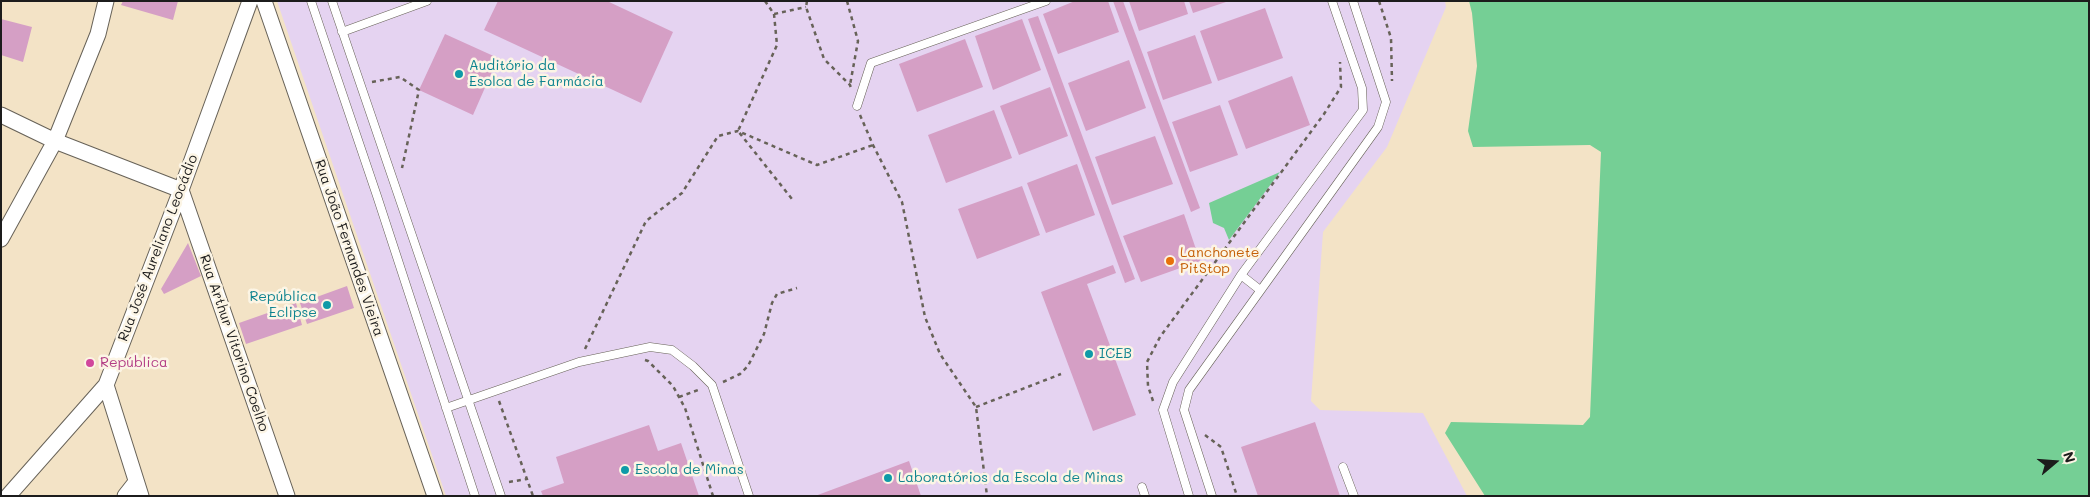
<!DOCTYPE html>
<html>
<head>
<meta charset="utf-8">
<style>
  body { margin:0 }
  #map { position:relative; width:2090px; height:497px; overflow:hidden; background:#f3e3c6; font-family:Mali,sans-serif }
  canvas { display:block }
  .frame { position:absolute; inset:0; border:2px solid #1c1c1c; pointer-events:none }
  .north { position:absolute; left:2030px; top:437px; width:50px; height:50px; -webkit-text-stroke:4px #fcf5e5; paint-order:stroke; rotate:72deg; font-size:14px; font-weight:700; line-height:20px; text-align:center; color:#1c1c1c }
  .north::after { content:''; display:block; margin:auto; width:18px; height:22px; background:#1c1c1c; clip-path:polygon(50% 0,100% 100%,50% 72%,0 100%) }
</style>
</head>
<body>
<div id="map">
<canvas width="2090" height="497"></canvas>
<div class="frame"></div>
<div class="north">N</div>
</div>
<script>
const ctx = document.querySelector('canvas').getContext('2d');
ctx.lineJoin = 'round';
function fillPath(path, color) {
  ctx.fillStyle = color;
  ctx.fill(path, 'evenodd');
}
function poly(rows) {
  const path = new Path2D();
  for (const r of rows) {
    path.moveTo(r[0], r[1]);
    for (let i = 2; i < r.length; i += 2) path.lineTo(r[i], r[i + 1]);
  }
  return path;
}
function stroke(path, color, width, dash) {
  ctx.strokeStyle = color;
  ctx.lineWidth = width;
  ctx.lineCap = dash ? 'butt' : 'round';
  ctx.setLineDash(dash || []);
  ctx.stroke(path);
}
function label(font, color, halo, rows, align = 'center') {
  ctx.font = font + ' Mali,sans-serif';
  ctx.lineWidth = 5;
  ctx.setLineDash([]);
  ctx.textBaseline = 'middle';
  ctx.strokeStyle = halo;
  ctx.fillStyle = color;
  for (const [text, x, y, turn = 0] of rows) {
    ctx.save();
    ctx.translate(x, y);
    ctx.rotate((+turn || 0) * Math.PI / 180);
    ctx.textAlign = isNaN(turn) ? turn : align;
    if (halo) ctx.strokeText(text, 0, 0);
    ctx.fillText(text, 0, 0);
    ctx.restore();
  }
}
const built = poly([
  [277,1,1445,1,1446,7,1387,147,1323,232,1311,401,1320,410,1423,413,1467,496,446,496]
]);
const green = poly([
  [1469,1,2089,1,2089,496,1485,496,1445,433,1451,422,1583,425,1590,417,1601,152,1590,145,1473,147,1468,131,1477,66,1472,13],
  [1280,172,1229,240,1224,228,1213,223,1209,203]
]);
const building = poly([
  [123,1,178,1,173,20,121,5],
  [498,1,607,1,673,32,641,103,484,30],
  [1075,1,1108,1,1119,32,1058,54,1043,14],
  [1113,1,1123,1,1200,208,1191,212],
  [1129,1,1184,1,1188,14,1139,31],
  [1189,1,1226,1,1226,2,1193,13],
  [1265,8,1283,58,1218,81,1200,31],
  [1038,16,1135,279,1125,283,1028,19],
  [1,19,32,27,23,62,1,55],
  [1022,19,1041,70,993,90,975,36],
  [445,34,498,58,473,115,419,90],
  [1195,35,1212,83,1163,100,1147,52],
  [965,39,983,87,917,112,899,64],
  [1129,60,1146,108,1086,131,1068,83],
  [1292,76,1310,125,1246,149,1228,101],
  [1050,87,1068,136,1019,155,1000,106],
  [1220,105,1238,155,1190,172,1172,122],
  [994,110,1012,158,946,183,928,135],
  [1155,136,1173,184,1112,205,1095,157],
  [1077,164,1095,215,1046,233,1027,183],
  [1022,186,1040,235,977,259,958,209],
  [1184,214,1200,261,1141,282,1123,236],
  [188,243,201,276,164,294,161,289],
  [1113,265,1116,273,1087,284,1136,415,1093,431,1041,292],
  [347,286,354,308,307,324,300,303],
  [296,303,302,325,246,344,239,323],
  [1315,422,1340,496,1258,496,1241,447],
  [649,425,658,451,681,443,699,496,543,496,541,491,564,483,556,457],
  [909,461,921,496,815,496]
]);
const path = poly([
  [765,1,774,14,806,7],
  [807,1,806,7,824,59,850,85,851,88],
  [847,1,858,41,850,85],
  [1379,1,1391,38,1392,81],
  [774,14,777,45,738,131,792,199],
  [372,82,400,77,419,90,402,168],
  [860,115,873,145,902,202,925,317,940,354,976,407,987,496],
  [585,349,646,221,682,193,718,136,738,131,817,165,873,145],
  [645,360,648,361,673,386,685,408,713,496],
  [723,382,740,374,748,366,764,334,772,303,777,294,797,288],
  [679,397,701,389],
  [499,401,533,496],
  [1153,401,1148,386,1147,362,1160,337,1324,114,1341,87,1340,62],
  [976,407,1061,374],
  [1205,435,1221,447,1237,496],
  [509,482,527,479]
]);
const lane = poly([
  [311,1,377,196,475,496],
  [332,1,501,496],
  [342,32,427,1],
  [857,106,871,63,1046,1],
  [1241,275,1260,290],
  [446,408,579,362,650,347,672,350,693,366,712,385,749,496],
  [1343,467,1354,496],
  [1142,487,1145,496],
  [1189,496,1163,410,1173,382,1241,275,1363,110,1362,88,1332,1],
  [1212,496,1184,410,1189,390,1378,127,1386,102,1353,1]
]);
const street = poly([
  [264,1,435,496],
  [1,115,55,141,181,190,287,496],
  [1,239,55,141,98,34,106,1],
  [106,385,141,496],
  [8,496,106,385,181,190,250,1],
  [125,496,136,482]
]);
const markers = [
  [459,74,5,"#0f9aa8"],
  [1170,261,5,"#e8710a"],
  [327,305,5,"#0f9aa8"],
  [1089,354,5,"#0f9aa8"],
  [90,363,5,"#d1479c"],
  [625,470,5,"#0f9aa8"],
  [888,478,5,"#0f9aa8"]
];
const cultureNames = [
  ["Auditório da",469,66],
  ["Esolca de Farmácia",469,82],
  ["República",317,297,"right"],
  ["Eclipse",317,313,"right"],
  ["ICEB",1099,354],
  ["Escola de Minas",635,470],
  ["Laboratórios da Escola de Minas",898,478]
];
const streetNames = [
  ["Rua José Aureliano Leocádio",158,248,-69],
  ["Rua João Fernandes Vieira",349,248,71],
  ["Rua Arthur Vitorino Coelho",234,343,71]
];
const foodNames = [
  ["Lanchonete",1180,253],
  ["PitStop",1180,269]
];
const hotelNames = [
  ["República",100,363]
];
fillPath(built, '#e5d3f1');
fillPath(green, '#75cf95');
fillPath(building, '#d59fc5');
stroke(lane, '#676258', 9);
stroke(street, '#676258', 17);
stroke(path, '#676258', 2.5, [4, 4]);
stroke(lane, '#fff', 8);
stroke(street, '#fff', 15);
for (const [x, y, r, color] of markers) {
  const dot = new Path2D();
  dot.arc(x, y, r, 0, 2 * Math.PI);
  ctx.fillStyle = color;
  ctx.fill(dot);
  stroke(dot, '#fcf5e5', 2);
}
label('14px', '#0d838f', '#fcf5e5', cultureNames, 'left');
label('14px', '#1c1c1c', '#fcf5e5', streetNames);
label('14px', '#c56008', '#fcf5e5', foodNames, 'left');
label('14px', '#b23c85', '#fcf5e5', hotelNames, 'left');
</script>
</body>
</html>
